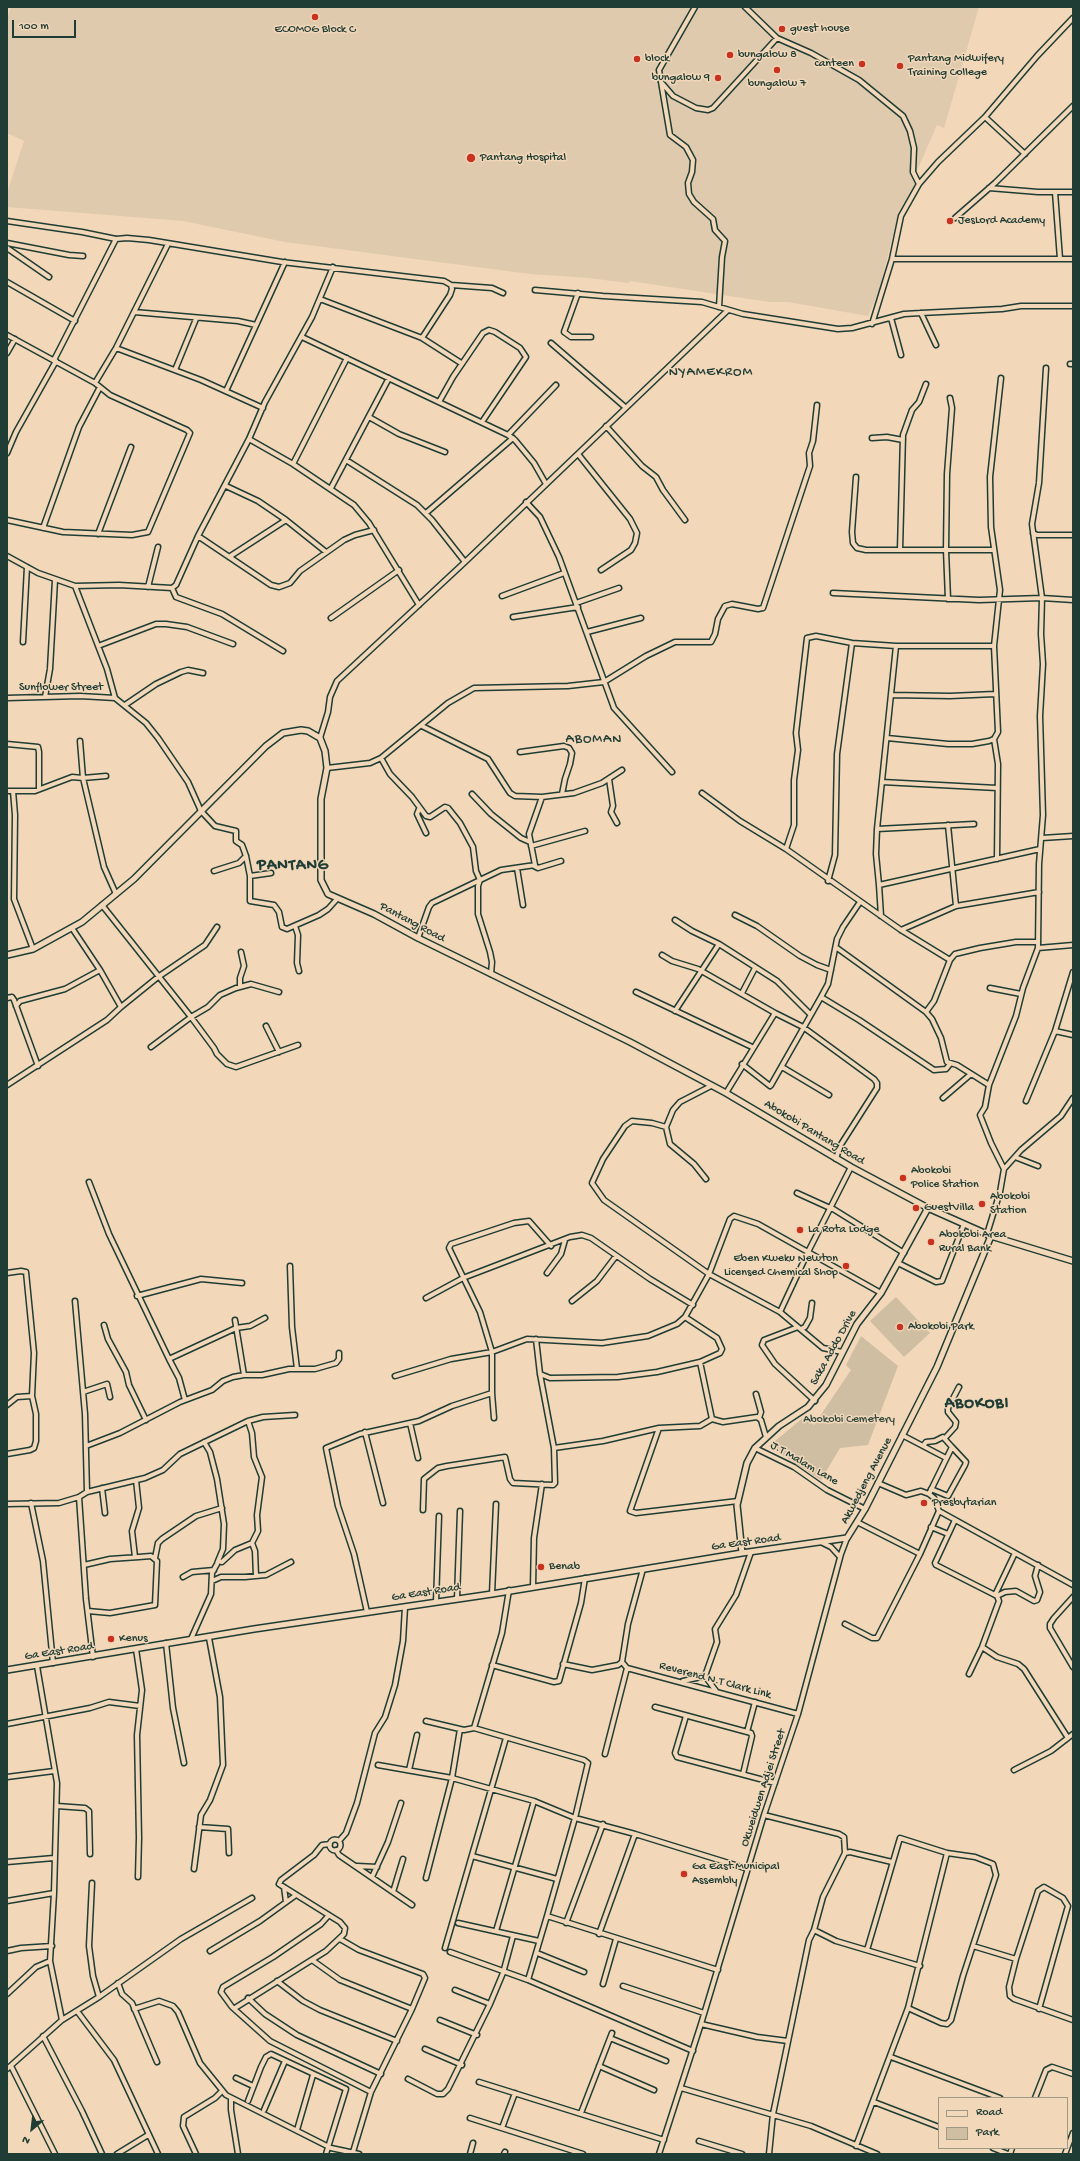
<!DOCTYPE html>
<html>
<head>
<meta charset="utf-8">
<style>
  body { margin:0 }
  #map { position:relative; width:1080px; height:2161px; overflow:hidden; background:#f2d7b9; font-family:"Gochi Hand",sans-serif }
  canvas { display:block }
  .frame { position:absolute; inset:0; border:8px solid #1f3d34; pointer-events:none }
  .legend { position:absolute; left:938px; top:2097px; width:130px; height:52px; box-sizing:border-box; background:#f2d7b9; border:1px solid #9e9984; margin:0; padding:5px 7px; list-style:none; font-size:12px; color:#1f3d34 }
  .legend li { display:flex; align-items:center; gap:8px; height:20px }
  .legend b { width:20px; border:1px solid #9e9984 }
  .north { position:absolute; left:12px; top:2109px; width:40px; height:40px; -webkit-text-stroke:3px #f2d7b9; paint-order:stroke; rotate:208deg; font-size:11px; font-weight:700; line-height:16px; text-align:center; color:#1f3d34 }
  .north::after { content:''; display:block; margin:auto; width:14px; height:18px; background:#1f3d34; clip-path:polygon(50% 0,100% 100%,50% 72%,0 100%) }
  .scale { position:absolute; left:12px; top:20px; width:64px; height:18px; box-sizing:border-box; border:2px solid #1f3d34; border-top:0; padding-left:5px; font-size:12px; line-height:14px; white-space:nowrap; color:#1f3d34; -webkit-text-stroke:3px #f2d7b9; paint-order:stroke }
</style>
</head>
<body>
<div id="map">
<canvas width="1080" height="2161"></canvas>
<div class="frame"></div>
<ul class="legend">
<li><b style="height:5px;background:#f2d7b9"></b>Road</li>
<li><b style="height:11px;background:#d0bea3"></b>Park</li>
</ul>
<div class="north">N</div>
<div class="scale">100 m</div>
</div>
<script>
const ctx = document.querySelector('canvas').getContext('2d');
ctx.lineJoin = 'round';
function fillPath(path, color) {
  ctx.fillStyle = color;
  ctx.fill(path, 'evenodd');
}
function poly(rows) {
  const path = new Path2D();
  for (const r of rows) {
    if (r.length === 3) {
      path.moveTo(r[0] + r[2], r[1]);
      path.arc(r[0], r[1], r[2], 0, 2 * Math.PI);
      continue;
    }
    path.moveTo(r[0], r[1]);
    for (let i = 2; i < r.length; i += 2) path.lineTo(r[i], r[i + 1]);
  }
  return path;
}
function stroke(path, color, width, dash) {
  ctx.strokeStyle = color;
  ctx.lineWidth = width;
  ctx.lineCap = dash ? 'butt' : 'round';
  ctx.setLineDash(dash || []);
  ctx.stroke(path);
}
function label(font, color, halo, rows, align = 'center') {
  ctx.font = font + ' "Gochi Hand",sans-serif';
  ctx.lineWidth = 3;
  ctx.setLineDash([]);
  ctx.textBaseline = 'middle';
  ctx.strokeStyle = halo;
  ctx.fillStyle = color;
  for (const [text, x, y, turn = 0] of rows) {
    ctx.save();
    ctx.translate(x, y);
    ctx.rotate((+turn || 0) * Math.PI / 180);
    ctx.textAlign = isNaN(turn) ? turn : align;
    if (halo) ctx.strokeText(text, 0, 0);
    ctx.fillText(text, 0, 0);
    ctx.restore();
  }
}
const built = poly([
  [11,7,979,7,944,128,937,125,915,175,919,178,899,211,879,291,868,316,788,302,769,302,630,281,629,283,588,278,530,274,285,242,183,221,7,207,7,193,24,141,7,133,7,19]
]);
const green = poly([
  [896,1297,930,1333,904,1357,870,1321],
  [861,1336,898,1366,868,1445,840,1448,821,1480,769,1446,804,1417,814,1425,851,1370,846,1365]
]);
const minor = poly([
  [695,7,659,70,670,135,686,147,693,160,692,172,688,183,689,194,694,202,713,219,715,230,725,241,722,257,719,307],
  [745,7,777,38,811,53,859,80,903,116,910,131,914,148,913,172,919,184],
  [661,82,673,96,696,108,708,110,713,108,777,38],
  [985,117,1025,154],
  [989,188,1038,192,1073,192],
  [1055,192,1060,259],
  [955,218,995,183,1073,106],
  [7,221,82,232,116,239,127,238,149,240,282,262,444,281,451,285,452,289,450,295,422,338],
  [7,243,69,255,83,256],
  [7,248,49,277],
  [892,259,1073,259],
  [7,282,75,321],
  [451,285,492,288,503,293],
  [535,290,603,296,702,302,743,314,838,329,852,328,904,314,921,313,1002,309,1021,306,1073,306],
  [578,293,564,332,571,337,591,337],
  [320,299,422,338,461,363],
  [134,312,238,321,256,325],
  [921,313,936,345],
  [891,318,901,355],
  [872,324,892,259,901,216,919,184,938,162,985,117,1037,56,1073,18],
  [7,335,95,383,110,395,187,430,190,433,148,532,132,535,63,532,7,520],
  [302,337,508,435,515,440,534,463,546,484],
  [551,343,625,407],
  [116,348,201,380,263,408],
  [7,353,15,339],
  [54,360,116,239],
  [1070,364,1073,364],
  [175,370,196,319],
  [95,383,116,348,168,244],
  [226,391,285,262],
  [439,402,453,377,483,333,489,330,495,332,520,348,526,357,482,422],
  [369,417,399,434,445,452],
  [606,426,642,466,656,477,663,490,685,520],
  [508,435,556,385],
  [872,438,887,437,903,440],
  [249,439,293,464,354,505,369,523,419,605],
  [7,453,16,432,56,361],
  [578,454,630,519,637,533,635,543,631,550,601,570],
  [346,460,417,505,432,520,465,562],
  [293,464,347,358],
  [856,477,852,532,853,543,857,548,866,550,994,550],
  [226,486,258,501,286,520,326,552],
  [331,488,389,378],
  [526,502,540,517,559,557,614,708,672,772],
  [426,513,513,438],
  [43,528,79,427,100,387],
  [1033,533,1037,535,1073,535],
  [98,534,131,447],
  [198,536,271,585,279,587,290,583,300,571,344,540,355,535,374,530],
  [900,550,903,435,912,410,919,402,926,384],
  [7,556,38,573,75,586,107,669,115,698],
  [229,557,286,520],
  [75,586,119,585,172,588,176,585,198,536,249,439,265,402,312,317,333,267],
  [148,587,158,547],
  [172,588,176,597,222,614,283,651],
  [833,593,979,600,1042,598,1073,600],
  [502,596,564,573],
  [948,599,946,550,947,474,952,408,950,398],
  [576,603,619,588],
  [513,617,578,607],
  [331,618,399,570],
  [587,632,641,618],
  [23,642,27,567],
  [98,646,156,624,166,624,187,627,233,644],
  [896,646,877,829,876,854,879,885,1040,849],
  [994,646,896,646,852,643,816,636,807,638,796,733,798,750,794,780,794,825,786,849,901,930,950,960,955,954,980,948,1016,942,1038,942],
  [892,695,950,696,995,694],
  [45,697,50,669,55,580],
  [7,698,80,696,115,698,146,723,158,738,188,782,201,811,215,826,236,831,236,841,242,845,246,856,250,876,250,901,274,905,279,912,282,927,287,929,319,915,328,909,337,899],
  [125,705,156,684,181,672,188,670,203,673],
  [422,726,488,759,510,793,515,796,542,797,574,793,602,783,622,770],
  [320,738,328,712,330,697,337,681,465,562,728,310],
  [887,738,948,744,972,744,989,741,994,739,998,732,994,646,1000,590,991,527,990,477,1001,378],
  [994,739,998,764,997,859],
  [80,741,83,778,104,867,116,894],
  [7,744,38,747,39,752,39,789],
  [520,752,564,746,569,748,572,753,570,764,565,779,562,794],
  [381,758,390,774,412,797,426,816,430,817,445,807,448,808,460,823,473,847,476,871,480,880,478,886,478,914,490,952,492,962,491,974],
  [327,768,370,763,381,758,448,703,474,688,568,686,604,682,646,656,675,642,711,642,715,634,718,619,725,606,732,604,758,609,763,608,810,466,809,453,813,441,817,405],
  [609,779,613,806,611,812,617,823],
  [882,782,997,788],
  [7,791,35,791,72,777,83,778,106,776],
  [13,791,15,815,14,899,33,949],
  [702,793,740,821,786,849],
  [472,794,491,814,521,838,530,842],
  [419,809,417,814,426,833],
  [948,825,956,906,1039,892],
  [877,829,974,824],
  [1042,838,1073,836],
  [531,846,585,831],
  [534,866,538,868,561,861],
  [517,868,523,905],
  [214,871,239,863,246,856],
  [250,876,271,873],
  [828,881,835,855,837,754,852,643],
  [879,885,881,916],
  [860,902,843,927,837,939,828,984,821,997,859,1020,934,1070,946,1069,950,1064],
  [102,905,191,1017,214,1048,217,1054,227,1064,236,1067,298,1045],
  [735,915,757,926,800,956,817,965,831,970],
  [675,920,692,931,719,944,777,981,810,1014],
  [295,926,298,935,297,963,299,971],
  [901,930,956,906],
  [418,938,429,907,432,903,501,870,535,865,529,834,542,797],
  [837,948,926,1012,932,1019,941,1038,947,1062,957,1065,989,1085],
  [1038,948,1073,945],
  [662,955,672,961,698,969,775,1013,726,1093],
  [240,987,240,978,244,966,241,952],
  [990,988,1021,994],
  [636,992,752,1047],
  [742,993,755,968],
  [7,998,12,997,14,1000,38,1066],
  [16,1006,20,1001,65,989,100,970],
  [121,1007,158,977,205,945,217,927],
  [675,1011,719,944],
  [926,1012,934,1001,950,960],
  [775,1013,803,1027,874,1079,877,1083,877,1088,840,1146,836,1159],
  [266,1026,279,1052],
  [1055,1031,1073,1035],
  [151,1047,191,1017,208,1007,220,995,236,988,251,984,279,992],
  [742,1064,770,1086,771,1085,821,997],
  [782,1067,829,1095],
  [7,1085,107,1020,121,1007,100,970,72,928],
  [943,1098,971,1074],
  [1026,1101,1055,1031,1073,972],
  [666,1127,652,1123,632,1121,625,1126,603,1159,592,1183,604,1200,709,1274,780,1312,823,1348,842,1352],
  [1015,1157,1038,1166],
  [1004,1169,1021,1150,1061,1116,1073,1098],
  [706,1179,694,1164,670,1144,666,1127,673,1110,680,1102,711,1086],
  [89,1182,109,1234,169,1359],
  [797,1193,830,1208],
  [830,1207,904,1253],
  [987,1234,1000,1192,1004,1169,991,1143,980,1115,985,1107,989,1085,1016,1016,1023,988,1038,948,1039,864,1043,815,1040,716,1043,664,1041,634,1042,598,1032,524,1039,483,1046,368],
  [898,1263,936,1282,942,1281,964,1224],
  [290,1266,292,1327,297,1369],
  [7,1273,21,1271,26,1272,34,1353,32,1396,36,1414,36,1441,34,1448,30,1450,7,1454],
  [547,1273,561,1254,565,1240],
  [137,1296,201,1279,242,1283],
  [426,1298,463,1278,570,1237,582,1235,591,1238,650,1279,693,1305],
  [75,1301,85,1414,87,1492],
  [572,1301,597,1281,616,1256],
  [780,1312,808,1252,851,1167],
  [235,1320,244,1375],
  [104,1325,108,1339,126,1372,129,1385,146,1420],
  [798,1327,764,1340,762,1345,775,1364,815,1401],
  [801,1329,805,1327,810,1318,812,1303],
  [700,1362,712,1419],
  [540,1374,550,1378,618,1377,657,1372,700,1362,720,1353,722,1349,717,1338,685,1317],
  [395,1376,451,1359,492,1352,527,1339,602,1343,648,1336,677,1324,685,1317,709,1274,730,1219,734,1216,758,1224,881,1293],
  [83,1392,107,1384,110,1397],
  [756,1394,761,1412,759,1418],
  [185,1400,179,1378,169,1359,236,1328,250,1326,265,1318],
  [7,1405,17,1397,32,1396],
  [494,1418,492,1393,492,1352,480,1312,449,1248,451,1244,514,1223,529,1221,551,1246],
  [410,1423,418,1458],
  [659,1428,630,1511,636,1513,738,1501],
  [365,1432,383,1503],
  [902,1435,946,1458],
  [945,1438,955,1427,956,1422,948,1412,948,1408,959,1387],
  [204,1442,210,1452,217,1479,224,1524,223,1549,218,1561],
  [86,1446,120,1433,180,1402,212,1390,223,1381,233,1377,244,1375,262,1375,289,1369,315,1369,336,1363,339,1359,339,1353],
  [923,1446,926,1442,935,1441,943,1437,952,1447,929,1494],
  [554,1448,603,1441,659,1428,700,1426,712,1419,723,1422,757,1417,761,1420,766,1437],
  [755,1448,794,1467,827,1490,865,1509],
  [878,1483,906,1495,921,1491,929,1494,934,1498,939,1511,1073,1585],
  [102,1488,105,1513],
  [931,1489,948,1496,965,1465,966,1462,952,1447],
  [79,1497,86,1599,93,1657],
  [31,1503,43,1561,53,1663],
  [7,1504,59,1503,79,1497,87,1492,145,1478,163,1470,180,1454,248,1421,263,1417,295,1415],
  [423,1510,424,1479,438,1468,447,1466,505,1457,510,1479,513,1483,553,1485,555,1483,554,1448,540,1374,536,1339],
  [955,1520,935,1563,936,1565,997,1596,999,1601,982,1647,969,1674],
  [857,1522,920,1554,939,1511],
  [931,1527,948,1534],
  [821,1542,831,1547,840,1557],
  [252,1543,255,1551,256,1576],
  [135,1557,132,1531,139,1508,136,1480],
  [155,1558,158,1543,162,1539,196,1516,222,1508],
  [84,1565,110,1559,139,1557,151,1556,157,1561,155,1605,110,1613,88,1611],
  [183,1577,192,1572,214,1570],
  [212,1581,221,1577,245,1577,266,1575,291,1562],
  [533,1587,534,1538,542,1484],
  [492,1594,496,1504],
  [995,1595,1015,1553],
  [997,1596,1005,1592,1016,1591,1034,1601,1037,1600,1040,1592,1035,1576,1038,1565],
  [1073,1597,1054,1618,1050,1624,1050,1628,1073,1667],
  [457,1599,460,1511],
  [436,1602,439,1516],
  [367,1612,354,1554,338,1506,326,1448,360,1434,419,1421,452,1406,492,1393],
  [845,1624,872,1638,877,1638,920,1554],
  [191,1639,211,1594,212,1573,217,1564,218,1561,222,1562,235,1550,252,1543,258,1531,257,1515,262,1477,254,1457,252,1433,248,1421],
  [166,1643,173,1708,184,1763],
  [982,1647,997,1657,1018,1664,1024,1669,1068,1738],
  [136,1649,142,1690,137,1735,139,1838,138,1877],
  [563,1664,592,1670,618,1665,622,1662],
  [492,1665,554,1682,559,1681,581,1603,585,1578],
  [37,1666,57,1783,54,1893,50,1961,62,2020],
  [627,1668,798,1714],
  [627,1668,622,1662,628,1624,643,1569],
  [705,1676,717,1642,715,1629,736,1595,751,1552],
  [705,1676,716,1691],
  [683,1681,705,1676],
  [655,1707,751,1733,752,1736,743,1774],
  [686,1716,675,1753,677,1757,775,1783],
  [426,1721,464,1730,474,1728,502,1633,509,1590],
  [7,1724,90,1708,109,1702,140,1706],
  [474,1728,584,1760,588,1763,575,1818,547,1916,718,1970],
  [747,1732,755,1702],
  [605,1754,627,1668],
  [378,1765,452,1778,534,1801,575,1818,635,1834,748,1869],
  [409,1770,417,1735],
  [1014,1770,1051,1751,1073,1734],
  [7,1777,54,1771],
  [57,1806,85,1808,89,1811,90,1854],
  [764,1815,839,1834,844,1837,845,1853],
  [199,1827,228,1829,229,1853],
  [335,1845,5.5],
  [339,1841,346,1833,357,1803,375,1733,385,1717,395,1685,403,1641,405,1607],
  [336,1850,339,1855,412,1905],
  [472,1856,557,1879],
  [7,1862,54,1858],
  [357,1866,377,1867],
  [194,1869,201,1815,210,1800,223,1765,220,1697,209,1638],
  [372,1877,388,1842,401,1803],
  [426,1878,452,1778,460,1729],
  [92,1883,89,1946,93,1976,99,1997],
  [284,1887,286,1902],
  [393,1892,403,1859],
  [7,1901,54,1893],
  [329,1915,321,1924,273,1957,223,1987,221,1992,232,2007,270,2041,371,2092],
  [458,1923,539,1941],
  [566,1923,603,1824],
  [814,1930,823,1897,845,1853,850,1852,892,1862],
  [496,1931,534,1801],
  [599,1934,635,1834],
  [340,1939,359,1950,423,1974,425,1978,412,2009,371,2092,353,2152],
  [973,1946,1016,1959,1009,1987,1010,1996,1014,1999,1073,2020],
  [445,1948,506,1738],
  [867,1950,900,1838,947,1853],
  [7,1951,21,1948,52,1946],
  [210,1951,260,1921,296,1895],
  [450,1952,528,1980,693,2051],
  [537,1953,584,1972],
  [1016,1959,1038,1891,1044,1887,1063,1898,1068,1906,1039,2009],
  [312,1960,340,1980,412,2009],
  [528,1980,547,1916],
  [277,1981,303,2001,320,2010,397,2041],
  [118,1983,122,1994,132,2003,157,2062],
  [603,1984,616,1939],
  [623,1986,704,2013],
  [455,1990,490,2004],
  [7,1994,36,1967,50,1961],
  [248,1998,265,2014,297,2035,381,2074],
  [235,2008,326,1951,344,1934,345,1928,340,1922,279,1884,281,1880,314,1855,322,1845,330,1844],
  [134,2009,159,2001,173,2006,178,2012,200,2063,226,2095,331,2148,359,2154],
  [77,2011,114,2060,158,2154],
  [440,2020,477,2035],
  [701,2024,757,2037,788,2041],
  [43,2036,82,2111,102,2154],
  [610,2038,666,2061],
  [425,2049,462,2065],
  [891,2057,1000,2098],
  [11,2066,55,2154],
  [599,2066,654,2090],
  [7,2069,62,2020,99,1997,181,1939,252,1898],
  [236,2078,253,2086],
  [408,2079,437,2094,443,2094,448,2089,490,2004,503,1973,513,1936],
  [479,2082,664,2140],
  [681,2088,811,2126,877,2154],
  [231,2098,231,2110,238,2154],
  [1035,2098,1046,2070,1052,2067,1073,2074],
  [248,2101,261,2067,266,2057,271,2054,346,2089,326,2154],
  [874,2102,939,2127],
  [264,2110,285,2061],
  [581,2113,612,2033],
  [470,2118,583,2154],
  [502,2128,515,2093],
  [297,2130,313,2075],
  [699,2141,742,2154],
  [856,2146,908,2008,947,1853,975,1857,988,1862,993,1864,996,1875,963,1976,951,2020,947,2024,941,2023,908,2008],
  [993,2148,1008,2154],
  [117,2154,148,2135],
  [196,2154,183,2126,184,2117,215,2098,222,2091],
  [470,2154,473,2143],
  [504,2154,505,2152],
  [659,2154,701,2024,764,1815,798,1714,841,1554,847,1538],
  [769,2154,773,2114,809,1940,814,1930,836,1941,920,1966],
  [1010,2154,1012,2148],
  [1065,2154,1073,2133]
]);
const tertiary = poly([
  [7,955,33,949,82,922,134,879,266,746,283,733,301,730,308,731,320,738,325,751,327,768,321,799,321,880,328,894,374,914,418,938,630,1042,726,1093,851,1167,928,1208,991,1236,1073,1261],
  [742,1553,737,1505,747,1463,755,1448,779,1426,808,1407,826,1385,857,1324,881,1293,928,1208],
  [7,1670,254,1629,492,1594,742,1553,847,1538,865,1509,937,1367,991,1236]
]);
const markers = [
  [315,17,4,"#c8321e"],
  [782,29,4,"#c8321e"],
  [730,55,4,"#c8321e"],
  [637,59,4,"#c8321e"],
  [862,64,4,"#c8321e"],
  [900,66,4,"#c8321e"],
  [777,70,4,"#c8321e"],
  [718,78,4,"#c8321e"],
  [471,158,5,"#c8321e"],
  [950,221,4,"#c8321e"],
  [903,1178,4,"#c8321e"],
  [982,1204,4,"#c8321e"],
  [916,1208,4,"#c8321e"],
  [800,1230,4,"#c8321e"],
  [931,1242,4,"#c8321e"],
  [846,1266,4,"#c8321e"],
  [900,1327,4,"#c8321e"],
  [924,1503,4,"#c8321e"],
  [541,1567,4,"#c8321e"],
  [111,1639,4,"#c8321e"],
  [684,1874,4,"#c8321e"]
];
const poiNames = [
  ["guest house",790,29],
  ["ECOMOG Block C",315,30,"center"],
  ["bungalow 8",738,55],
  ["block",645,59],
  ["Pantang Midwifery",908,59],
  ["Training College",908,73],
  ["canteen",854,64,"right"],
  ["bungalow 9",710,78,"right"],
  ["bungalow 7",777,84,"center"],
  ["Pantang Hospital",480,158],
  ["JesLord Academy",958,221],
  ["Abokobi",911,1171],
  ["Police Station",911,1185],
  ["Abokobi",990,1197],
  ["Station",990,1211],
  ["GuestVilla",924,1208],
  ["La Rota Lodge",808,1230],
  ["Abokobi Area",939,1235],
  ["Rural Bank",939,1249],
  ["Eben Kweku Newton",838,1259,"right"],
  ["Licensed Chemical Shop",838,1273,"right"],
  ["Abokobi Park",908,1327],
  ["Presbytarian",932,1503],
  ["Benab",549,1567],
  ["Kenus",119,1639],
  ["Ga East Municipal",692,1867],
  ["Assembly",692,1881]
];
const streetNames = [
  ["Sunflower Street",61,688],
  ["Pantang Road",412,923,28],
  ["Abokobi Pantang Road",814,1133,31],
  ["Saka Addo Drive",834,1348,-61],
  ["J.T Malam Lane",804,1464,30],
  ["Akwedjeng Avenue",867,1481,-62],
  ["Ga East Road",746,1543,-8],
  ["Ga East Road",426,1593,-9],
  ["Ga East Road",59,1652,-9],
  ["Reverend N.T Clark Link",715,1681,15],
  ["Okweidwen Adjei Street",764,1788,-72]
];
const parkNames = [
  ["Abokobi Cemetery",849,1420]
];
const quarterNames = [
  ["NYAMEKROM",711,373],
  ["ABOMAN",594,740]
];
const districtNames = [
  ["PANTANG",293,867],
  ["ABOKOBI",977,1405]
];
fillPath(built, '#e0caae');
fillPath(green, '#d0bea3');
stroke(minor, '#1f3d34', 7);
stroke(tertiary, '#1f3d34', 8);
stroke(minor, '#f2d7b9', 4);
stroke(tertiary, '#f2d7b9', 5);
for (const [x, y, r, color] of markers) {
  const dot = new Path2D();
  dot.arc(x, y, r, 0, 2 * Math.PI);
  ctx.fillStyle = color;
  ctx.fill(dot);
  stroke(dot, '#f2d7b9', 1.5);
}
label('12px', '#1f3d34', '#f2d7b9', poiNames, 'left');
label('12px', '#1f3d34', '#f2d7b9', streetNames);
label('12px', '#314a3f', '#f2d7b9', parkNames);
ctx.letterSpacing = '1px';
label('14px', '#1f3d34', '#f2d7b9', quarterNames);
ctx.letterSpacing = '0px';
ctx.letterSpacing = '1px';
label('bold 16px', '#1f3d34', '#f2d7b9', districtNames);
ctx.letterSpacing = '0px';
</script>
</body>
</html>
